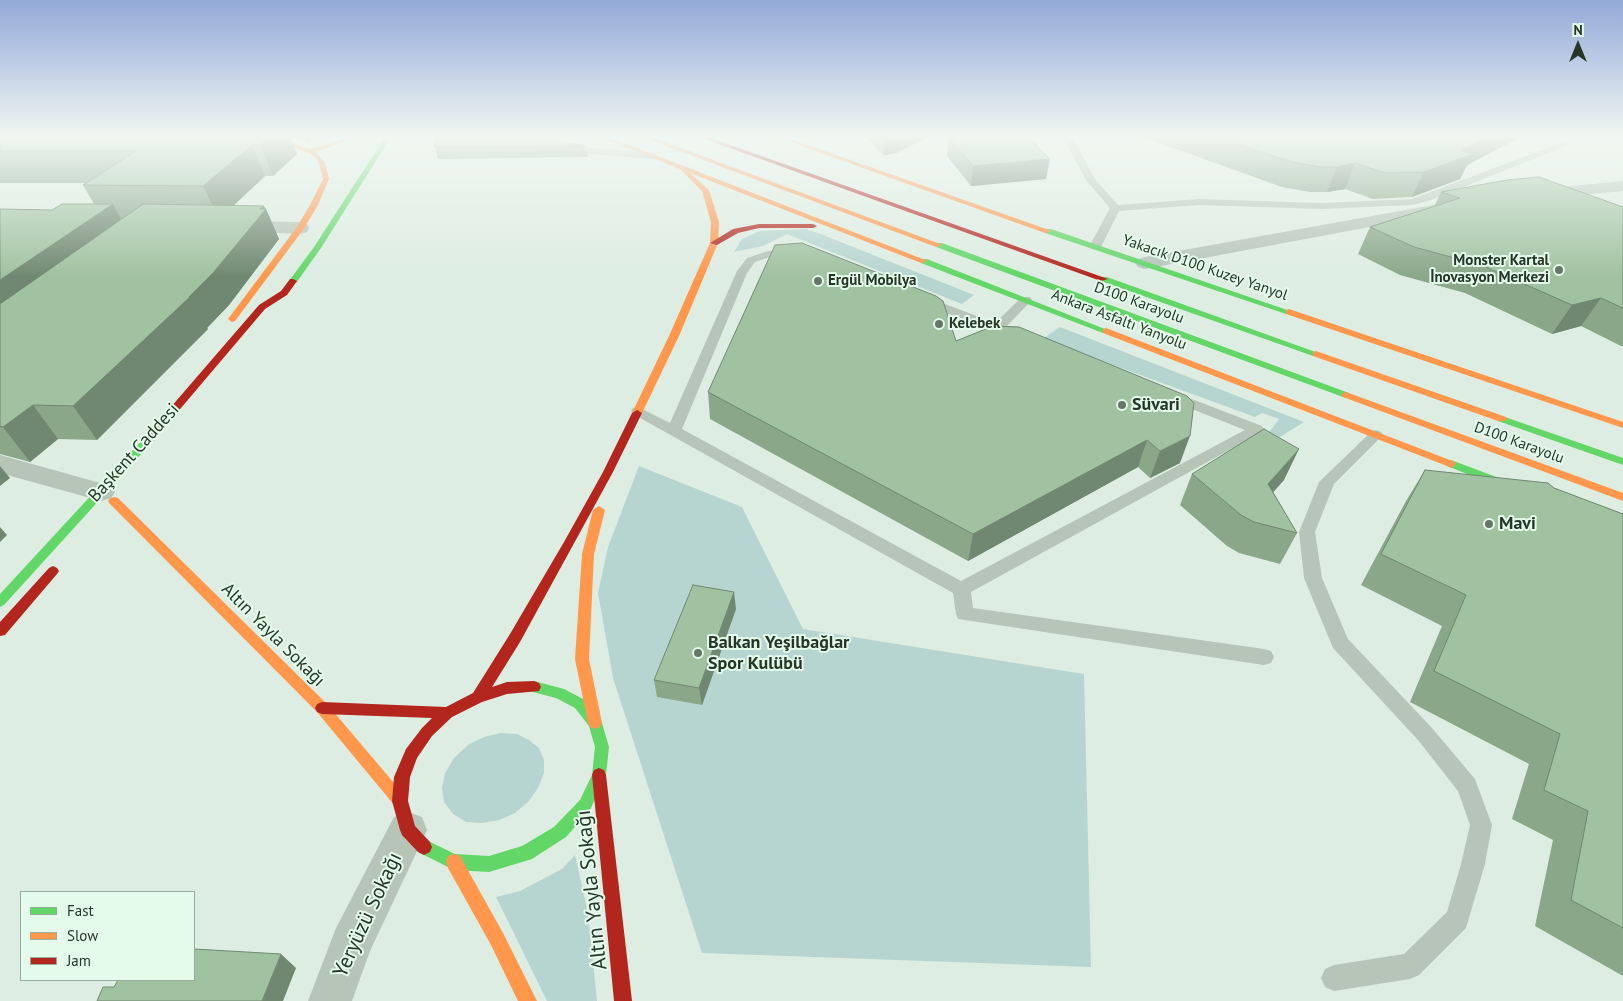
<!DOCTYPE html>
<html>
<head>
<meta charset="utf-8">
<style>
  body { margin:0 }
  #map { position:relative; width:1623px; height:1001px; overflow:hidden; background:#deede2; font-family:"PT Sans",sans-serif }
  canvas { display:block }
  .legend { position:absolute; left:20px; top:891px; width:175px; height:90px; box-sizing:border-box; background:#e4faea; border:1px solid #98ac9c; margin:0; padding:6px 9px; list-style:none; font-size:15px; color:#263626 }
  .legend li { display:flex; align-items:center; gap:10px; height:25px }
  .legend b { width:25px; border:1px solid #98ac9c }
  .north { position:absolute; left:1553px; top:20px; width:50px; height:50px; -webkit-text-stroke:4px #e4faea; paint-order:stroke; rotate:0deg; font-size:14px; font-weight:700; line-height:20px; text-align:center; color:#263626 }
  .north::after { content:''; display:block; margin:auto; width:18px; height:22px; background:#263626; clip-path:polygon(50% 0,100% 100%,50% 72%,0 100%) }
</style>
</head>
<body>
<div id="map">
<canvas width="1623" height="1001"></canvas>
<ul class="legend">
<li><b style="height:6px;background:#63d668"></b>Fast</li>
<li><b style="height:6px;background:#ff974d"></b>Slow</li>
<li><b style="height:6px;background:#b3261e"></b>Jam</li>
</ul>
<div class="north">N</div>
</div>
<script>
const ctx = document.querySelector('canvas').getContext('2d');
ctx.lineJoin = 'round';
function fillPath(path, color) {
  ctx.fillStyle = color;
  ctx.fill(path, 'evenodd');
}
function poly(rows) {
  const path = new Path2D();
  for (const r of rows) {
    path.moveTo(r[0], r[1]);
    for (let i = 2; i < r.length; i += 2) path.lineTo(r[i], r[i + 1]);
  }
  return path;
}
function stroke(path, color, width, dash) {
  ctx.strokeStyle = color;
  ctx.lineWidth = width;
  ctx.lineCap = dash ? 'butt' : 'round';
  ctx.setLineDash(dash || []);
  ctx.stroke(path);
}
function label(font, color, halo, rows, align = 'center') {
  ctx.font = font + ' "PT Sans",sans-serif';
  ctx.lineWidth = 4;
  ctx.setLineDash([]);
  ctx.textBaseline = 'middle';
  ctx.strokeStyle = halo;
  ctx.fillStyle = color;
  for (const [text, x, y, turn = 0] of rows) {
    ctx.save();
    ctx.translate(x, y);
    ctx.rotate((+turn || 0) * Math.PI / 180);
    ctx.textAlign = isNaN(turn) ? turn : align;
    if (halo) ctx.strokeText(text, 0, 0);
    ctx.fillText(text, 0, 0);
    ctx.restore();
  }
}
const green = poly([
  [806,229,818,233,974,295,962,304,787,234,763,246,734,252,742,239,759,231],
  [1060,327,1304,422,1261,449,1264,439,1279,419,1262,413,1255,417,1042,339],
  [639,466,742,507,803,629,1084,674,1091,967,702,953,613,678,598,593,608,547],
  [501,733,517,734,529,740,539,748,544,760,544,773,538,788,529,801,515,813,499,820,482,823,466,822,453,814,444,802,442,788,445,773,454,758,468,745,484,737],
  [575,855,588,913,597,1001,547,1001,496,897,520,891,562,869]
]);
const lane = poly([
  [532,137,544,137,565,146,653,153,658,156,653,159,563,152,532,137],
  [1063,137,1072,137,1095,179,1118,205,1199,199,1321,203,1412,199,1563,142,1566,141,1571,144,1431,200,1413,205,1321,209,1199,205,1119,211,1101,247,1095,250,1089,247,1110,208,1086,180,1063,137],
  [794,249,798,250,800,252,798,254,770,257,755,262,747,273,682,429,961,581,1245,430,1169,400,1167,397,1169,394,1179,394,1262,426,1264,429,1262,432,971,592,973,608,1264,649,1271,651,1274,657,1271,663,1264,665,958,619,956,614,953,593,633,414,631,411,633,408,638,407,670,423,737,271,747,258,768,251,794,249],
  [924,296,995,323,1022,297,1030,297,1032,300,1006,327,1017,334,1011,338,920,303,918,300,920,297,924,296],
  [1376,430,1381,432,1383,435,1334,484,1315,532,1322,578,1348,639,1432,728,1475,779,1492,825,1485,864,1466,928,1419,975,1410,979,1334,991,1325,987,1321,978,1325,969,1334,965,1404,954,1447,912,1461,864,1470,825,1458,791,1418,740,1333,648,1304,578,1299,532,1319,482,1371,432,1376,430]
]);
const street = poly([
  [1623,181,1623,191,1541,199,1535,198,1532,194,1535,190,1541,189,1623,181],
  [1444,203,1450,204,1453,208,1450,212,1145,269,1138,267,1135,263,1138,259,1145,257,1444,203],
  [236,221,300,222,307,224,309,228,307,232,300,234,229,231,227,227,229,223,236,221],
  [0,455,111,486,115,492,111,498,101,501,0,473,0,455],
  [408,812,422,817,427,830,370,951,352,1001,308,1001,336,928,394,817,408,812]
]);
const fast = poly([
  [385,137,391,137,321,248,296,283,290,283,289,281,314,247,385,137],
  [1045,229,1051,229,1293,312,1292,314,1286,314,1045,233,1045,229],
  [936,243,942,243,1349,393,1351,395,1346,398,1343,397,936,247,936,243],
  [921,259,927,259,1110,331,1109,333,1103,333,921,263,921,259],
  [1101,277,1107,277,1321,354,1319,356,1313,356,1101,281,1101,277],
  [1502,416,1623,458,1623,465,1498,421,1497,419,1502,416],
  [149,436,154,439,153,441,4,605,0,607,0,594,145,437,149,436],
  [1451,460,1523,487,1525,490,1519,494,1515,493,1447,466,1446,464,1451,460],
  [534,681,564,689,585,700,602,723,609,747,606,775,590,810,566,837,532,859,489,872,454,870,418,852,416,847,418,842,424,839,455,854,489,856,522,846,554,827,580,800,592,775,595,747,589,726,575,708,556,698,529,691,527,687,529,683,534,681]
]);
const slow = poly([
  [275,137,283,137,303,147,311,149,349,137,359,137,316,152,325,163,329,179,318,205,303,230,235,321,232,322,228,319,297,227,310,205,323,179,319,163,316,158,309,153,299,150,275,137],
  [600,137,609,137,928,261,921,263,690,173,709,190,719,222,718,243,679,336,642,413,641,415,633,415,632,413,669,336,710,243,711,222,702,191,680,169,600,137],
  [642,137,651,137,943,245,936,247,642,137],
  [776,137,785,137,1052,231,1045,233,776,137],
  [1289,309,1623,422,1623,428,1286,314,1286,310,1289,309],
  [1106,328,1455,462,1456,464,1451,468,1447,466,1103,333,1103,329,1106,328],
  [1316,351,1506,417,1507,419,1506,421,1498,421,1313,356,1313,352,1316,351],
  [1346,392,1623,493,1623,501,1343,397,1341,395,1343,393,1346,392],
  [114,497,118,498,327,704,405,796,408,801,405,806,400,808,395,806,317,712,110,504,108,501,110,498,114,497],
  [599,506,605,510,594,554,589,659,602,723,600,727,595,729,590,727,588,723,575,659,582,554,593,510,599,506],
  [454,854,460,856,503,933,537,1001,518,1001,491,945,448,868,446,862,448,856,454,854]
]);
const jam = poly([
  [699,137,708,137,1108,279,1101,281,699,137],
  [759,224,813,224,817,226,813,228,759,228,738,233,717,245,710,243,733,229,759,224],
  [290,279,293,279,297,281,287,295,265,309,153,441,145,441,144,439,145,437,259,305,281,291,290,279],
  [637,410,642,413,613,472,520,642,492,687,507,682,534,681,539,683,541,687,539,691,507,694,482,702,452,717,432,736,417,758,410,777,408,801,415,826,430,842,432,847,430,852,424,855,418,852,402,835,400,830,392,801,394,777,406,749,422,728,432,718,322,714,317,712,315,708,317,704,322,702,446,707,473,693,510,634,564,542,603,472,632,413,637,410],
  [53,566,57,568,59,571,57,574,5,635,0,636,0,622,49,568,53,566],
  [599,768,604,770,606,775,632,1001,614,1001,592,775,594,770,599,768]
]);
const wall = poly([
  [0,137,290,137,297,154,273,176,265,176,234,205,266,209,279,239,229,305,207,328,208,329,97,440,58,439,30,462,0,454,0,209,52,210,94,204,83,185,86,183,0,183],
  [295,137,315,137,309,143],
  [865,137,929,137,896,153,884,155],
  [948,137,1028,137,1046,179,971,186,947,156],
  [1143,137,1521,137,1467,165,1460,179,1412,197,1373,199,1345,189,1327,192,1310,192,1282,187],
  [560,142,586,146,588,157,438,159,435,147],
  [1441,192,1623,207,1623,346,1621,346,1581,326,1552,334,1465,293,1400,275,1358,254,1370,227,1434,207],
  [993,326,1180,463,1150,478,1138,467,968,561,710,419,708,392,956,341],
  [1425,470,1554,488,1623,514,1623,976,1535,926,1553,840,1512,819,1529,764,1410,702,1442,626,1361,585,1406,501],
  [1192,474,1284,480,1273,492,1297,533,1280,564,1239,553,1227,546,1180,505],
  [736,609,702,705,657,697,654,680]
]);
const shadedWall = poly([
  [269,137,290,137,297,154,273,176,260,145],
  [306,137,315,137,309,143],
  [890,137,929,137,896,153,884,155,885,138],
  [1487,137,1521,137,1467,165,1460,179,1412,197,1424,172,1461,150],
  [252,145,265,176,219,219,203,186],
  [1050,159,1046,179,971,186,973,166],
  [1355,163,1345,189,1327,192,1337,167],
  [113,204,129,234,0,329,0,280],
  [264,206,266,210,266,209,279,239,229,305,207,328,208,329,97,440,73,406],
  [1601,298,1581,326,1552,334,1572,305],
  [33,405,58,439,30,462,3,427],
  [1190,436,1180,463,1150,478,1160,451],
  [1147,440,1138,467,968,561,973,534],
  [1299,449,1284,480,1253,515,1268,484],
  [0,466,10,478,0,486],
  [0,527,7,535,0,542],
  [734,592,736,609,702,705,699,688],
  [281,954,296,968,283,1001,262,1001]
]);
const building = poly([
  [0,137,269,137,260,145,252,145,203,186,83,185,136,151,0,151,0,137],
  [444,137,549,137,560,142,586,146,435,147,434,140,444,137],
  [949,137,1028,137,1050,159,973,166,949,137],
  [1218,137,1487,137,1461,150,1473,154,1424,172,1385,173,1355,163,1337,167,1320,167,1292,162,1218,137],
  [1539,177,1623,207,1623,308,1601,298,1572,305,1481,265,1414,247,1370,227,1460,198,1441,192,1507,180,1539,177],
  [62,204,113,204,0,280,0,209,52,210,62,204],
  [143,204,264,206,260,209,266,209,213,273,189,297,190,297,73,406,33,405,3,427,0,426,0,304,143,204],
  [802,243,936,296,943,301,956,341,993,326,1019,327,1187,396,1194,403,1190,436,1160,451,1147,440,973,534,708,392,775,245,802,243],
  [1264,429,1299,449,1268,484,1297,533,1254,522,1241,515,1192,474,1264,429],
  [1425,470,1548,483,1554,488,1623,514,1623,928,1571,900,1588,811,1544,790,1560,734,1434,671,1466,595,1381,554,1425,470],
  [693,585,734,592,699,688,654,680,693,585],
  [194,949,281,954,262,1001,97,1001,103,987,114,987,118,980,194,980,194,949]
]);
const markers = [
  [1559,270,5,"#667668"],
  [818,281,5,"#667668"],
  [939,324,5,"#667668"],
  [1122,405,5,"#667668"],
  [1489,524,5,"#667668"],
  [698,653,5,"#667668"]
];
const farPoinames = [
  ["Monster Kartal",1549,261,"right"],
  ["İnovasyon Merkezi",1549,278,"right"],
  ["Ergül Mobilya",828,281],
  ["Kelebek",949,324]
];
const farStreetnames = [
  ["Yakacık D100 Kuzey Yanyol",1205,268,19],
  ["D100 Karayolu",1139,303,20],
  ["Ankara Asfaltı Yanyolu",1119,320,21],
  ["D100 Karayolu",1519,443,20]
];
const poiNames = [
  ["Süvari",1132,405],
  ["Mavi",1499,524],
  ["Balkan Yeşilbağlar",708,643],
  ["Spor Kulübü",708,664]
];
const streetNames = [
  ["Başkent Caddesi",134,453,-48],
  ["Altın Yayla Sokağı",273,635,45]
];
const nearStreetnames = [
  ["Altın Yayla Sokağı",592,890,-96],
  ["Yeryüzü Sokağı",368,915,-65]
];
fillPath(green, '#b7d5d0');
fillPath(lane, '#b7c5b9');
fillPath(street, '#b7c5b9');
fillPath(fast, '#63d668');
fillPath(slow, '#ff974d');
fillPath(jam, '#b3261e');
fillPath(wall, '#8aa78a');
fillPath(shadedWall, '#708871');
fillPath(building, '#a0c2a1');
stroke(building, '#708871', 1);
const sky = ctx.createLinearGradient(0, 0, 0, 277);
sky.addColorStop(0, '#93a9d8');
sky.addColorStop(0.49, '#f0f7f2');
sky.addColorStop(1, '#f0f7f200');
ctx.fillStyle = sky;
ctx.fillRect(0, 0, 1623, 277);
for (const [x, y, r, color] of markers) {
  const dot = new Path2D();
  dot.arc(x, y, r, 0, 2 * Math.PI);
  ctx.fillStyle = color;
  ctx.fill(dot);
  stroke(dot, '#e4faea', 2);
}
label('bold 15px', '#263626', '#e4faea', farPoinames, 'left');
label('15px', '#263626', '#e4faea', farStreetnames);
label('bold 18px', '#263626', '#e4faea', poiNames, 'left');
label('18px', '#263626', '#e4faea', streetNames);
label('21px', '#263626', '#e4faea', nearStreetnames);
</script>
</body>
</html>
